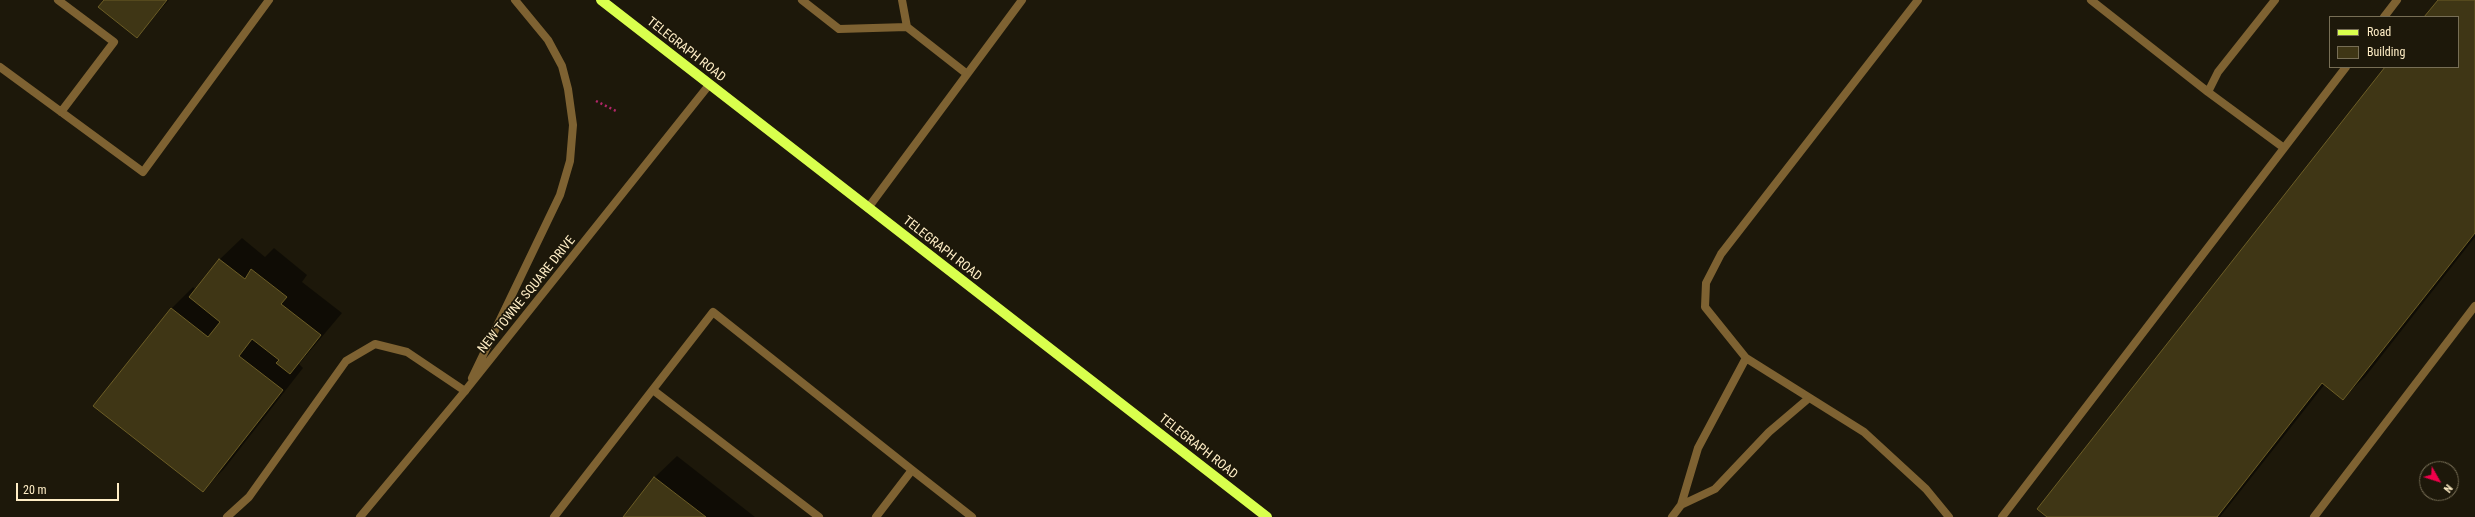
<!DOCTYPE html>
<html>
<head>
<meta charset="utf-8">
<style>
  body { margin:0 }
  #map { position:relative; width:2475px; height:517px; overflow:hidden; background:#1d180a; font-family:"Roboto Condensed",sans-serif }
  canvas { display:block }
  .legend { position:absolute; left:2329px; top:16px; width:130px; height:52px; box-sizing:border-box; background:#1d180a; border:1px solid #776e55; margin:0; padding:5px 7px; list-style:none; font-size:12px; color:#ffeec6 }
  .legend li { display:flex; align-items:center; gap:8px; height:20px }
  .legend b { width:20px; border:1px solid #776e55 }
  .north { position:absolute; left:2419px; top:461px; width:40px; height:40px; box-sizing:border-box; background:#1d180a; border:1px solid #776e55; border-radius:50%; rotate:129deg; font-size:11px; font-weight:700; line-height:16px; text-align:center; color:#ffeec6 }
  .north::after { content:''; display:block; margin:auto; width:14px; height:18px; background:#f1004b; clip-path:polygon(50% 0,100% 100%,50% 72%,0 100%) }
  .scale { position:absolute; left:16px; top:483px; width:103px; height:18px; box-sizing:border-box; border:2px solid #ffeec6; border-top:0; padding-left:5px; font-size:12px; line-height:14px; white-space:nowrap; color:#ffeec6; -webkit-text-stroke:3px #1d180a; paint-order:stroke }
</style>
</head>
<body>
<div id="map">
<canvas width="2475" height="517"></canvas>
<ul class="legend">
<li><b style="height:5px;background:#d9ff4d"></b>Road</li>
<li><b style="height:11px;background:#3f3615"></b>Building</li>
</ul>
<div class="north">N</div>
<div class="scale">20 m</div>
</div>
<script>
const ctx = document.querySelector('canvas').getContext('2d');
ctx.lineJoin = 'round';
function fillPath(path, color) {
  ctx.fillStyle = color;
  ctx.fill(path, 'evenodd');
}
function poly(rows) {
  const path = new Path2D();
  for (const r of rows) {
    path.moveTo(r[0], r[1]);
    for (let i = 2; i < r.length; i += 2) path.lineTo(r[i], r[i + 1]);
  }
  return path;
}
function stroke(path, color, width, dash) {
  ctx.strokeStyle = color;
  ctx.lineWidth = width;
  ctx.lineCap = dash ? 'butt' : 'round';
  ctx.setLineDash(dash || []);
  ctx.stroke(path);
}
function label(font, color, halo, rows, align = 'center') {
  ctx.font = font + ' "Roboto Condensed",sans-serif';
  ctx.lineWidth = 3.5;
  ctx.setLineDash([]);
  ctx.textBaseline = 'middle';
  ctx.strokeStyle = halo;
  ctx.fillStyle = color;
  for (const [text, x, y, turn = 0] of rows) {
    ctx.save();
    ctx.translate(x, y);
    ctx.rotate((+turn || 0) * Math.PI / 180);
    ctx.textAlign = isNaN(turn) ? turn : align;
    if (halo) ctx.strokeText(text, 0, 0);
    ctx.fillText(text, 0, 0);
    ctx.restore();
  }
}
const shadow = poly([
  [105,0,169,0,137,36],
  [2439,0,2475,0,2475,237,2365,377,2343,398,2325,384,2220,517,2048,517,2386,67,2458,67,2458,17,2426,17],
  [242,238,265,257,274,248,307,275,302,282,342,313,299,364,303,368,224,469,203,490,95,405,172,308,193,287,196,290,220,259],
  [677,456,755,517,625,517,655,477]
]);
const building = poly([
  [104,0,167,0,137,38,98,7,104,0],
  [2438,0,2475,0,2475,233,2343,400,2322,383,2217,517,2047,517,2037,509,2385,67,2458,67,2458,17,2424,17,2438,0],
  [219,259,245,279,251,269,287,297,281,304,321,335,290,374,276,363,279,360,252,339,239,356,283,390,203,492,93,406,171,308,208,337,220,322,189,297,219,259],
  [654,477,706,517,623,517,654,477]
]);
const path = poly([
  [596,101,618,112]
]);
const service = poly([
  [58,0,114,42,61,112],
  [802,0,839,29,907,27,902,0],
  [1918,0,1721,254,1706,283,1705,307,1746,358,1864,432,1926,489,1949,517],
  [2091,0,2208,92],
  [2275,0,2218,72,2208,92,2284,148],
  [2384,17,2397,0],
  [907,27,967,74],
  [0,67,143,172,269,0],
  [868,208,1022,0],
  [653,390,819,517],
  [912,470,972,517],
  [1681,505,1715,489,1769,432,1809,398],
  [227,517,249,497,346,361,375,344,407,352,465,391],
  [554,517,713,312,912,470,876,517],
  [1672,517,1681,505,1698,448,1746,358],
  [2002,517,2346,67],
  [2314,517,2475,306]
]);
const tertiary = poly([
  [472,378,560,195,570,161,573,125,568,89,562,66,548,40,515,0],
  [360,517,465,391,709,85]
]);
const primary = poly([
  [601,0,1267,517]
]);
const streetNames = [
  ["TELEGRAPH ROAD",686,50,38],
  ["TELEGRAPH ROAD",942,249,38],
  ["NEW TOWNE SQUARE DRIVE",527,295,-51],
  ["TELEGRAPH ROAD",1198,447,38]
];
fillPath(shadow, '#0007');
fillPath(building, '#3f3615');
stroke(building, '#6c5d26', 1);
stroke(path, '#b32668', 2.5, [2, 3]);
stroke(service, '#7e6232', 8);
stroke(tertiary, '#7e6232', 8);
stroke(primary, '#d9ff4d', 10);
label('13px', '#ffeec6', '#1d180a', streetNames);
</script>
</body>
</html>
